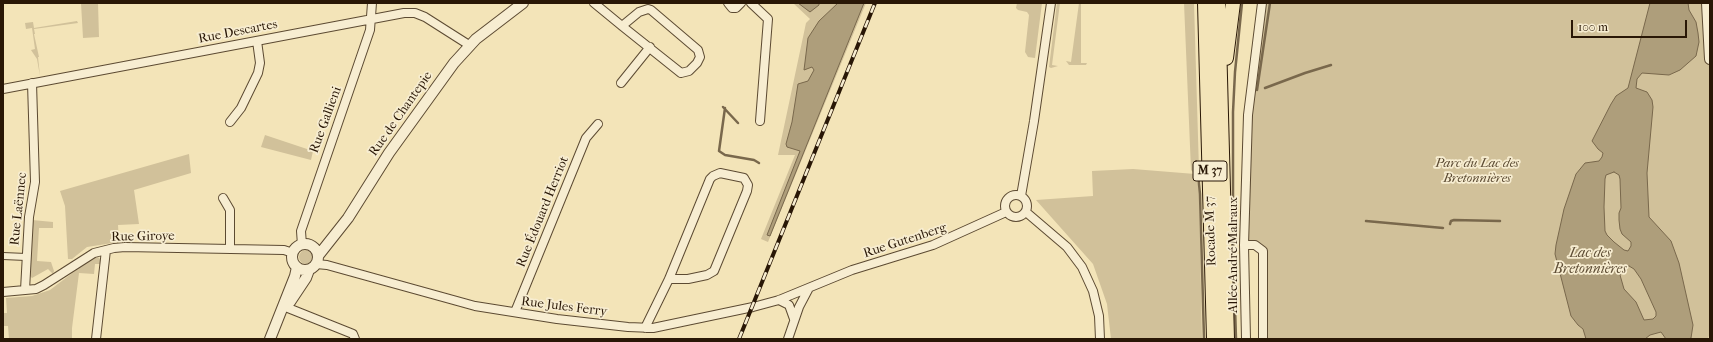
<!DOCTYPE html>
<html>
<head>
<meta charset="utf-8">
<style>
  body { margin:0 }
  #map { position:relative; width:1713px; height:342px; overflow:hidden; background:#f3e4b8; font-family:"IM FELL French Canon",serif }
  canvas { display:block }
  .frame { position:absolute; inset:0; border:4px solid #291706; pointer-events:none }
  .scale { position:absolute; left:1571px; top:20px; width:116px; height:18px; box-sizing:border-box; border:2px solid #291706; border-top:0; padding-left:5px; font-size:12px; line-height:14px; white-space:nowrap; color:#291706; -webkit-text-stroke:3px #f7edd1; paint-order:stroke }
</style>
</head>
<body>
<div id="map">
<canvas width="1713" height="342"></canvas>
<div class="frame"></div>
<div class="scale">100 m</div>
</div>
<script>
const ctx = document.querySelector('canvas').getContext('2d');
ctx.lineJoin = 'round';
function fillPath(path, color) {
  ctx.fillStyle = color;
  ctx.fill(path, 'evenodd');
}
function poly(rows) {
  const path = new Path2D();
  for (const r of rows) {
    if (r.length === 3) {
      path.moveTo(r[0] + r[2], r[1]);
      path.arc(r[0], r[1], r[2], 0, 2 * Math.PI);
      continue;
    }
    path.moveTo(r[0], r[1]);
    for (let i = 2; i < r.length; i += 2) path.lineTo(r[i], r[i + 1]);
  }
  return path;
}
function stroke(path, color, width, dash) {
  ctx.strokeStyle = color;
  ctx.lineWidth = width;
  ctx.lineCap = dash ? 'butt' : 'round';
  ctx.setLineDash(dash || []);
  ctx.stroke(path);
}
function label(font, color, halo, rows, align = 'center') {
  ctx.font = font + ' "IM FELL French Canon",serif';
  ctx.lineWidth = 3.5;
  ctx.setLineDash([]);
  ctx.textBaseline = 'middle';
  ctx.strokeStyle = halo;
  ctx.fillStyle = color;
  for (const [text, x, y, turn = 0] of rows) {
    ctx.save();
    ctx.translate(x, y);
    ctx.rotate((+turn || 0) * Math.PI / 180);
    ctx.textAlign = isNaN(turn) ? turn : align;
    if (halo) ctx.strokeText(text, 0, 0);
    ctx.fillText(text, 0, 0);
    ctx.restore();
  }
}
const green = poly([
  [81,3,98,3,99,37,83,38],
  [793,3,866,3,768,242,761,239,795,155,778,155,806,23,810,19],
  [1017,3,1042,3,1035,58,1028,57,1025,52,1029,15,1027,12,1018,10,1016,8],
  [1057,3,1060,3,1052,65,1058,66,1051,68,1049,67],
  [1079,3,1081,3,1081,63,1087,63,1086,65,1069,65,1066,61,1071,62],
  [1184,3,1194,3,1199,170,1196,174,1199,190,1202,339,1111,339,1107,304,1093,264,1036,200,1093,196,1092,171,1133,169,1195,174,1191,170],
  [1262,3,1703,3,1710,61,1710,332,1708,339,1263,339,1263,251,1244,245,1248,115],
  [77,21,78,23,34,29,35,34,34,34,39,57,38,57,40,76,37,59,31,50,35,49,32,28,26,29,25,23,33,22,34,28],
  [265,135,313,151,311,160,261,147],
  [189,154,191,173,134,190,139,224,118,225,119,242,87,247,72,259,68,259,65,206,60,191],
  [32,220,53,222,53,228,39,228,37,261,51,262,54,271,53,274,48,269,32,278,29,275],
  [306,257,7],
  [98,257,102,261,102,264,95,264,94,274,79,273,72,328,72,338,75,339,9,339,8,326,3,326,3,313,7,313,6,298,32,296,50,290,92,258]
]);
const water = poly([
  [798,3,819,3,819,5,810,12,798,3],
  [838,3,864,3,770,236,767,235,800,151,787,147,786,144,792,122,798,84,808,81,814,70,812,67,804,70,808,38,819,21,838,3],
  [1650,3,1688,3,1689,10,1696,22,1698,33,1699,42,1696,56,1680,70,1669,75,1642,73,1637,79,1636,88,1647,92,1652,100,1653,107,1647,173,1649,217,1671,241,1679,263,1693,325,1691,338,1689,339,1666,339,1661,332,1650,335,1645,339,1586,339,1583,329,1578,325,1571,316,1555,254,1556,245,1564,209,1576,174,1585,163,1599,161,1602,157,1603,153,1598,149,1592,141,1611,104,1616,96,1628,88,1650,3],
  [1614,172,1619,175,1620,179,1621,208,1619,213,1619,220,1620,229,1622,234,1631,242,1631,246,1628,251,1624,250,1614,242,1607,235,1605,231,1604,207,1605,179,1606,175,1614,172],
  [1629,266,1634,269,1641,279,1656,312,1656,316,1653,319,1644,320,1636,302,1624,289,1620,275,1625,268,1629,266]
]);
const stream = poly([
  [1265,88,1305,73,1331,65],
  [1257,90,1270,3],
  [723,107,738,123],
  [725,108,719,151,725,155,754,160,759,163],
  [1198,174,1200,194,1204,339],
  [1366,221,1443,228],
  [1450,224,1451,221,1454,220,1500,221],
  [1236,339,1233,242,1233,112,1235,72,1242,3]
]);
const pedestrian = poly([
  [3,256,26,257]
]);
const minor = poly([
  [594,3,622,26,681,73,689,71,697,63,700,57,698,50,651,10,648,9,639,12,622,26],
  [728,3,732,8,736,8,741,3],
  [751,3,768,19,760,121],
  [621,83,650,47],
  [3,89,404,13,415,13,425,17,469,45],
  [230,122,241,108,258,73,260,63,257,41],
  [1016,206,11],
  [1021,196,1034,121,1051,3],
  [223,198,230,210,230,249],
  [1026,212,1067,247,1082,267,1093,291,1099,316,1100,339],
  [302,245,301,231,370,30,372,3],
  [1244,245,1255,245,1263,251,1263,339],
  [316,264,327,265,475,306,557,319,628,327,653,328,753,307,779,300,852,270,933,245,1006,212],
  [25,290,29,217,35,182,32,83],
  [3,292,36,289,44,285,94,253,114,248,125,247,284,250,293,253],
  [779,300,789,305,794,319],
  [283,306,353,334,355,339],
  [515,312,586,138,598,124],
  [645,328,669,279,710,179,713,176,720,173,744,178,748,185,747,191,714,271,707,275,688,279,669,279],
  [96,339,106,250],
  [788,339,799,307,809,288],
  [1246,339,1244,245,1248,115,1262,3]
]);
const tertiary = poly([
  [1707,3,1710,59],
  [305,257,13],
  [318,256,348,218,389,153,454,63,476,39,523,3],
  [290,302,306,278,309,270],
  [270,339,295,276,297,267]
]);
const trunk = poly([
  [1205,3,1214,339],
  [1218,3,1227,339],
  [1226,58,1233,3]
]);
const rail = poly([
  [739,339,875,3]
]);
const shields = [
  [1210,171,34]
];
const shieldNames = [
  ["M 37",1210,171]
];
const streetNames = [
  ["Rue Descartes",238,32,-11],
  ["Rue de Chantepie",401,114,-55],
  ["Rue Gallieni",326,120,-70],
  ["Rue Laënnec",19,209,-84],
  ["Rue Édouard Herriot",543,212,-68],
  ["Rocade M 37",1211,231,-92],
  ["Rue Giroye",143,237,-1],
  ["Rue Gutenberg",905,241,-18],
  ["Allée André Malraux",1234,255,-90],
  ["Rue Jules Ferry",564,307,7]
];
const parkNames = [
  ["Parc du Lac des",1477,164],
  ["Bretonnières",1477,179]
];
const waterNames = [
  ["Lac des",1590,254],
  ["Bretonnières",1590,270]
];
fillPath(green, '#d1c19a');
fillPath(water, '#ae9e7b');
stroke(water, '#79684c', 1);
stroke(stream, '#79684c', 2.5);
stroke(pedestrian, '#5c4a32', 8);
stroke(minor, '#5c4a32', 10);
stroke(tertiary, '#5c4a32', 12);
stroke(trunk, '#291706', 16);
stroke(pedestrian, '#f7edd1', 6);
stroke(minor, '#f7edd1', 8);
stroke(tertiary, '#f7edd1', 10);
stroke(trunk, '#f3e4b8', 14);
stroke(rail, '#291706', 4);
stroke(rail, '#f7edd1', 2.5, [8]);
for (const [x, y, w] of shields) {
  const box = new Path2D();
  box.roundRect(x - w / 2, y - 10, w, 20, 3);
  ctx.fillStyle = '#f7edd1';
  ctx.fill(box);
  stroke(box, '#291706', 1);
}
label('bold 12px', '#291706', null, shieldNames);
label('13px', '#291706', '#f7edd1', streetNames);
label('italic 13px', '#5b4a32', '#f7edd1', parkNames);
label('italic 14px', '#5e4d35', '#f7edd1', waterNames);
</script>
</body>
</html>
